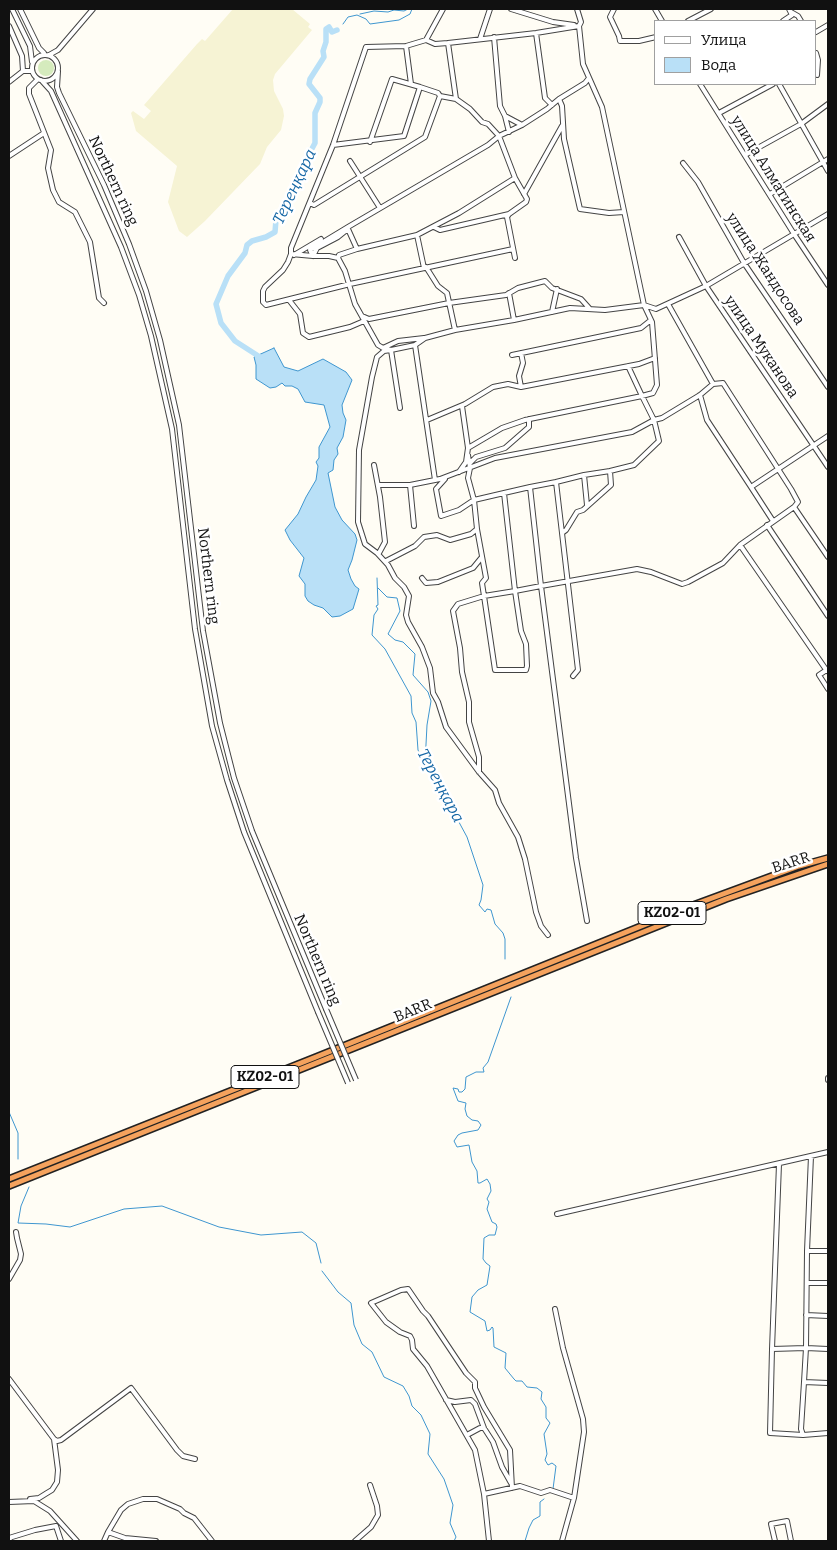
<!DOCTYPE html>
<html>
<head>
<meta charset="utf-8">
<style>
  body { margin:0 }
  #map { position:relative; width:837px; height:1550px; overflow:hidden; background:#fffdf5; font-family:Bitter,serif }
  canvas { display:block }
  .frame { position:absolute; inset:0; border:10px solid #111; pointer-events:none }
  .legend { position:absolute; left:654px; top:20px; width:162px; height:65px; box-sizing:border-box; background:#fff; border:1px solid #a0a0a0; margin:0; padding:6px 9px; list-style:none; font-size:15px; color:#111 }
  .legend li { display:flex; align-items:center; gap:10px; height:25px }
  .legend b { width:25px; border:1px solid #a0a0a0 }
</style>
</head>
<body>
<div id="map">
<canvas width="837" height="1550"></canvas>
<div class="frame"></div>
<ul class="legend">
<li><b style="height:6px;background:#fff"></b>Улица</li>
<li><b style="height:14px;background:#b9e0f7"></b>Вода</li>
</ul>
</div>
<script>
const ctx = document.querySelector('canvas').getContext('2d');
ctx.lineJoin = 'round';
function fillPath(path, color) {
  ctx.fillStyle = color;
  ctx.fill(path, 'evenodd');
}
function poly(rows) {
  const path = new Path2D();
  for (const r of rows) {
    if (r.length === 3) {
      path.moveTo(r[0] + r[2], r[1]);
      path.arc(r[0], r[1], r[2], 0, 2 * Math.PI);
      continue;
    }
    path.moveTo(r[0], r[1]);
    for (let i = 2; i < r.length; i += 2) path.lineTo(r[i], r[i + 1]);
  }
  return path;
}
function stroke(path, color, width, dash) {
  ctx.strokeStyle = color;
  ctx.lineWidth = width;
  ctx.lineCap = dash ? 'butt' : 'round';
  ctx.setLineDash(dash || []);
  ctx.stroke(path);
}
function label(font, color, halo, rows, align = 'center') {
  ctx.font = font + ' Bitter,serif';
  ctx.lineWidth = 5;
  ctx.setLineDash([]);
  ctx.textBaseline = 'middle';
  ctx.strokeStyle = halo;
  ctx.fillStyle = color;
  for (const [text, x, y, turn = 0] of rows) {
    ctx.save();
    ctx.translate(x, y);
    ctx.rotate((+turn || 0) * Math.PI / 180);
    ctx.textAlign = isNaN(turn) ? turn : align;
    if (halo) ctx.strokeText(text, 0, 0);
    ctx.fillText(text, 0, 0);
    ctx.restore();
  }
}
const farmland = poly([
  [233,9,292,9,310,24,308,27,312,30,275,74,273,80,274,91,283,109,284,116,281,130,267,147,260,164,205,221,187,237,179,231,168,202,177,166,136,131,131,113,133,111,144,119,151,111,144,105,197,44,202,39,205,41]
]);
const green = poly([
  [46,68,8]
]);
const water = poly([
  [274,348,284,367,298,371,323,359,346,372,352,380,342,405,343,413,346,420,343,437,337,448,338,454,334,460,333,470,328,473,335,507,342,520,355,534,357,540,352,560,348,570,351,579,355,586,359,589,353,609,340,616,332,617,323,608,314,605,308,601,305,596,305,584,299,576,304,558,290,540,285,530,298,514,306,497,316,480,318,466,316,462,319,458,319,447,330,427,324,405,305,402,298,389,292,386,285,386,282,383,276,387,270,388,256,379,256,365,254,357,274,348]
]);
const stream = poly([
  [360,14,374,11,388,12,394,10,404,11,408,9],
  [343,24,348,17,357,15,366,19,370,24,399,20,410,14,412,9],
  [377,578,378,605,376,606,378,609,374,615,372,635,385,649,411,696,412,713,416,722,418,750,425,765,447,800,467,837,483,885,481,900,479,905,485,912,487,909,491,910,495,924,503,933,505,939,505,959],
  [378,588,387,597,397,598,400,611,388,634,395,640,403,642,415,654,413,675,428,692,431,701,427,725,425,764],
  [511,997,488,1062,483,1068,484,1072,476,1072,466,1077,465,1089,462,1092,459,1092,458,1089,453,1088,458,1101,466,1103,465,1109,467,1116,472,1120,478,1121,481,1125,478,1130,462,1133,458,1135,454,1141,457,1147,469,1145,472,1162,477,1171,478,1183,480,1183,487,1179,490,1184,491,1191,487,1199,489,1202,487,1209,492,1222,496,1224,497,1227,495,1235,489,1235,484,1238,483,1259,486,1263,490,1266,487,1285,478,1290,472,1297,470,1312,485,1321,487,1331,490,1330,492,1327,493,1328,494,1347,506,1353,505,1368,514,1379,516,1381,522,1381,527,1387,537,1388,542,1392,541,1399,546,1407,546,1418,550,1423,544,1434,547,1454,545,1460,548,1465,552,1463,556,1466,553,1489],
  [9,1112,18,1133,18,1159],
  [29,1187,21,1206,18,1223,46,1224,70,1227,124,1209,162,1206,219,1227,261,1235,302,1232,316,1243,321,1263],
  [322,1271,338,1292,351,1303,354,1325,362,1344,372,1352,384,1377,403,1386,409,1396,412,1406,421,1415,430,1434,428,1454,444,1479,453,1505,450,1523,456,1537,454,1541],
  [525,1541,529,1528,533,1520,540,1516,540,1502,544,1499]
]);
const river = poly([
  [263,359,235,341,221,323,216,304,228,276,245,253,247,245,252,241,266,237,275,232,276,220,282,216,305,172,307,158,315,143,315,113,320,102,320,98,309,84,310,79,324,57,323,51,326,42,326,29,329,27,332,32,337,30]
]);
const minor = poly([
  [12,9,30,46,32,62],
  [20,9,39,48,44,53],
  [511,9,553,22,574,25],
  [577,9,581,22,579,26,583,64,602,107,644,305,652,322,657,385,653,393,642,396,654,420,662,418,700,395,713,384],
  [614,9,610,17,619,36,620,41,639,41,656,37],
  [655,9,662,21],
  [791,12,798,16,801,21],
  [688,21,711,9],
  [783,21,792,15,789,9],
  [9,26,22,56,23,71,32,71],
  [816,32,828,25],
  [536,33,545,98,552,105],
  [494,37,500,106,505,116,522,125],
  [480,39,490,9],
  [426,40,443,9],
  [448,43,456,99],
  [406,46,411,84],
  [816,53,818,60,817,75],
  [45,68,13],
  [49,55,58,50,93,9],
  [58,71,57,87,59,93,104,185,129,244,146,291,160,340,179,425,203,631,220,723,234,778,252,831,326,1009],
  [589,78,585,83,559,99,562,106,564,139,580,209,609,213,624,212],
  [38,79,29,88,29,94,51,150,48,168,53,190,59,202,75,212,90,242,99,298,104,303],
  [41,80,51,91,121,247,139,295,151,336,172,429,195,629,212,726,227,780,244,832,318,1012],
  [9,82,23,71],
  [700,84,794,234,828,285],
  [779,84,828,171],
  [719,113,773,84],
  [505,116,509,132],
  [370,142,392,79,420,87,438,93,440,96,456,99,470,109,482,122,488,124,499,136,515,178,527,199,526,202,509,214,507,217,515,258],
  [333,145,404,136,420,87],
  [745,155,801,124,828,104],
  [9,156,44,133],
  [350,161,380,208],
  [683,163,698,182,744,263,828,387],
  [515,178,459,213,417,235,357,249,339,255,338,258,345,271,355,304,378,345,383,348,391,350,415,345,425,338,455,330,514,320,570,308,605,310,644,305,656,309,706,286,828,214],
  [524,194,562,126],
  [770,194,828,159],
  [310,203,314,205,425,137,440,96],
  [434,227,440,230,509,214],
  [348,229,357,249],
  [417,235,424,268],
  [679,237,706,286,828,467],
  [513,249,350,284,266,305,263,302,263,291,265,287,283,270,288,262,291,254,291,248,333,145,366,47,406,46,426,40,435,44,448,43,536,33,579,26],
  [291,254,313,256,310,250,348,227,488,145,499,136,522,125,547,109,559,99],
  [294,255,321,239,319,244],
  [313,256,317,248,338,237,348,229],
  [313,256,329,256,338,258],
  [426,267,438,286,447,293,455,330],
  [509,293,514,320],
  [289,300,300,314,303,333,309,337,350,327,364,321],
  [668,304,713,384],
  [552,312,557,289],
  [362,316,369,319,449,303,506,295,518,288,545,281,552,288,581,299,590,309],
  [415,345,435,480],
  [383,348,398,341,424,338],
  [521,353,523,363,519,376,521,387,639,364,655,358],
  [512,355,641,328,651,320],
  [713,384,723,383,791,489,798,502,794,507,828,557],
  [700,395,707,420,751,487],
  [462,406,468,448],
  [427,420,465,404,493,387,508,384,521,387],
  [470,463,476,457,505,448,529,427,529,419],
  [374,465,380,497,385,542,379,553,377,553,365,544,358,522,359,450,372,377,377,357,384,351,391,350,400,408],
  [459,472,466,462,468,448,502,428,525,420,642,396,628,366],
  [445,479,436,489,441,516,459,510,474,500,504,493],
  [378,485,410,485,440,479,495,458,632,432,654,420,659,441,634,465,610,471,611,485,583,510,577,512,566,530,562,533,578,670,573,676],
  [410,485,414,526],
  [530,487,541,586,515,591,504,493,530,487,556,482],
  [587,505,584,475,610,471],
  [794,507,740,545,827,671],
  [773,521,751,487,828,436],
  [767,525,828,616],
  [477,529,486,578,482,583,484,596,515,591,521,631,526,644,527,666,526,670,495,670,484,596,458,604,453,611,460,648,462,672,469,702,469,722,479,757,479,772],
  [562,533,556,482,584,475],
  [377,553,388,565,395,578,404,587,409,596,406,615,408,622,422,647,430,668,433,693,438,702,446,727,479,772,495,790,499,803,518,837,525,859,536,912,541,926,548,935],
  [386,561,415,546,424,537,437,535,450,540,471,534,477,529,474,500,468,478,470,468,468,455],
  [422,578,426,583,438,582,473,568,482,557],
  [828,669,819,675,828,689],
  [587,921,576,858,541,586,637,569,651,572,682,584,688,582,723,563,740,545],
  [828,1078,828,1080],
  [811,1156,807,1251,806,1348,828,1349],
  [779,1164,772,1349,806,1348,804,1382,828,1383],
  [557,1214,828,1152],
  [807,1251,828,1251],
  [9,1279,20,1260,21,1254,17,1238,16,1232],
  [807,1283,828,1283],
  [555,1309,563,1348,583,1419,584,1432,574,1498,562,1541],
  [806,1315,828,1316],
  [772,1349,770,1433,803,1435],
  [9,1379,54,1439,57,1441,61,1440,131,1388,177,1450,183,1456,195,1459],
  [804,1382,801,1429,803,1435,828,1433],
  [446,1400,455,1402,471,1400,475,1404,484,1428,493,1442,502,1467,511,1483],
  [467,1435,480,1428,484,1428],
  [484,1494,520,1486,541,1493,550,1490,574,1498],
  [30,1499,39,1498,47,1493,52,1490,57,1482,58,1470,54,1439],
  [9,1502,34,1501,50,1511,77,1541],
  [108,1532,121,1510,128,1504,143,1499,157,1499,180,1509,184,1513,194,1518,212,1541],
  [10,1541,9,1538,35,1530,56,1526,61,1541],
  [104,1541,108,1532,125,1538,156,1541],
  [355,1541,371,1527,378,1515,377,1506,370,1485],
  [489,1541,484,1494,475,1450,427,1366,413,1349,412,1340,410,1336,400,1332,386,1322,371,1303,401,1290,408,1289,423,1311,428,1316,466,1373,475,1382,475,1388,484,1407,510,1450,512,1488],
  [775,1541,771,1524,787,1521,791,1541]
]);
const highway = poly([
  [9,1179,316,1057,696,904,799,866,828,858],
  [9,1186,726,899,828,864]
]);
const minorBridge = poly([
  [326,1009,356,1080],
  [318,1012,348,1083]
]);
const shields = [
  [672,913,68],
  [265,1077,68]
];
const shieldNames = [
  ["KZ02-01",672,913],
  ["KZ02-01",265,1077]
];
const streetNames = [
  ["улица Алматинская",773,179,58],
  ["Northern ring",113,181,65],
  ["улица Жандосова",765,269,57],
  ["улица Муканова",761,347,56],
  ["Northern ring",208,576,83],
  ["BARR",791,863,-18],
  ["Northern ring",317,960,67],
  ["BARR",413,1011,-22]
];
const waterNames = [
  ["Тереңқара",295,187,-65],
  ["Тереңқара",440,786,62]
];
fillPath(farmland, '#f6f3d4');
fillPath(green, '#d5ebbd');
fillPath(water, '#b9e0f7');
stroke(water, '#3f96cf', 1);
stroke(stream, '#3f96cf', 1);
stroke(river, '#b9e0f7', 5.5);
stroke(minor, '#444', 6);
stroke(highway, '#222', 8);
stroke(minor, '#fff', 4);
stroke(highway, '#f5a25d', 5);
stroke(minorBridge, '#444', 6, []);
stroke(minorBridge, '#fff', 4);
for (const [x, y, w] of shields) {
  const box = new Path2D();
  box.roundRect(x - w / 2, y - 11.5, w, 23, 4);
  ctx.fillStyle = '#fff';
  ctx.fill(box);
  stroke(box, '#111', 1);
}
label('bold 14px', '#111', null, shieldNames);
label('15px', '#111', '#fff', streetNames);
label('italic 16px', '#1768a6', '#fff', waterNames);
</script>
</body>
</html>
